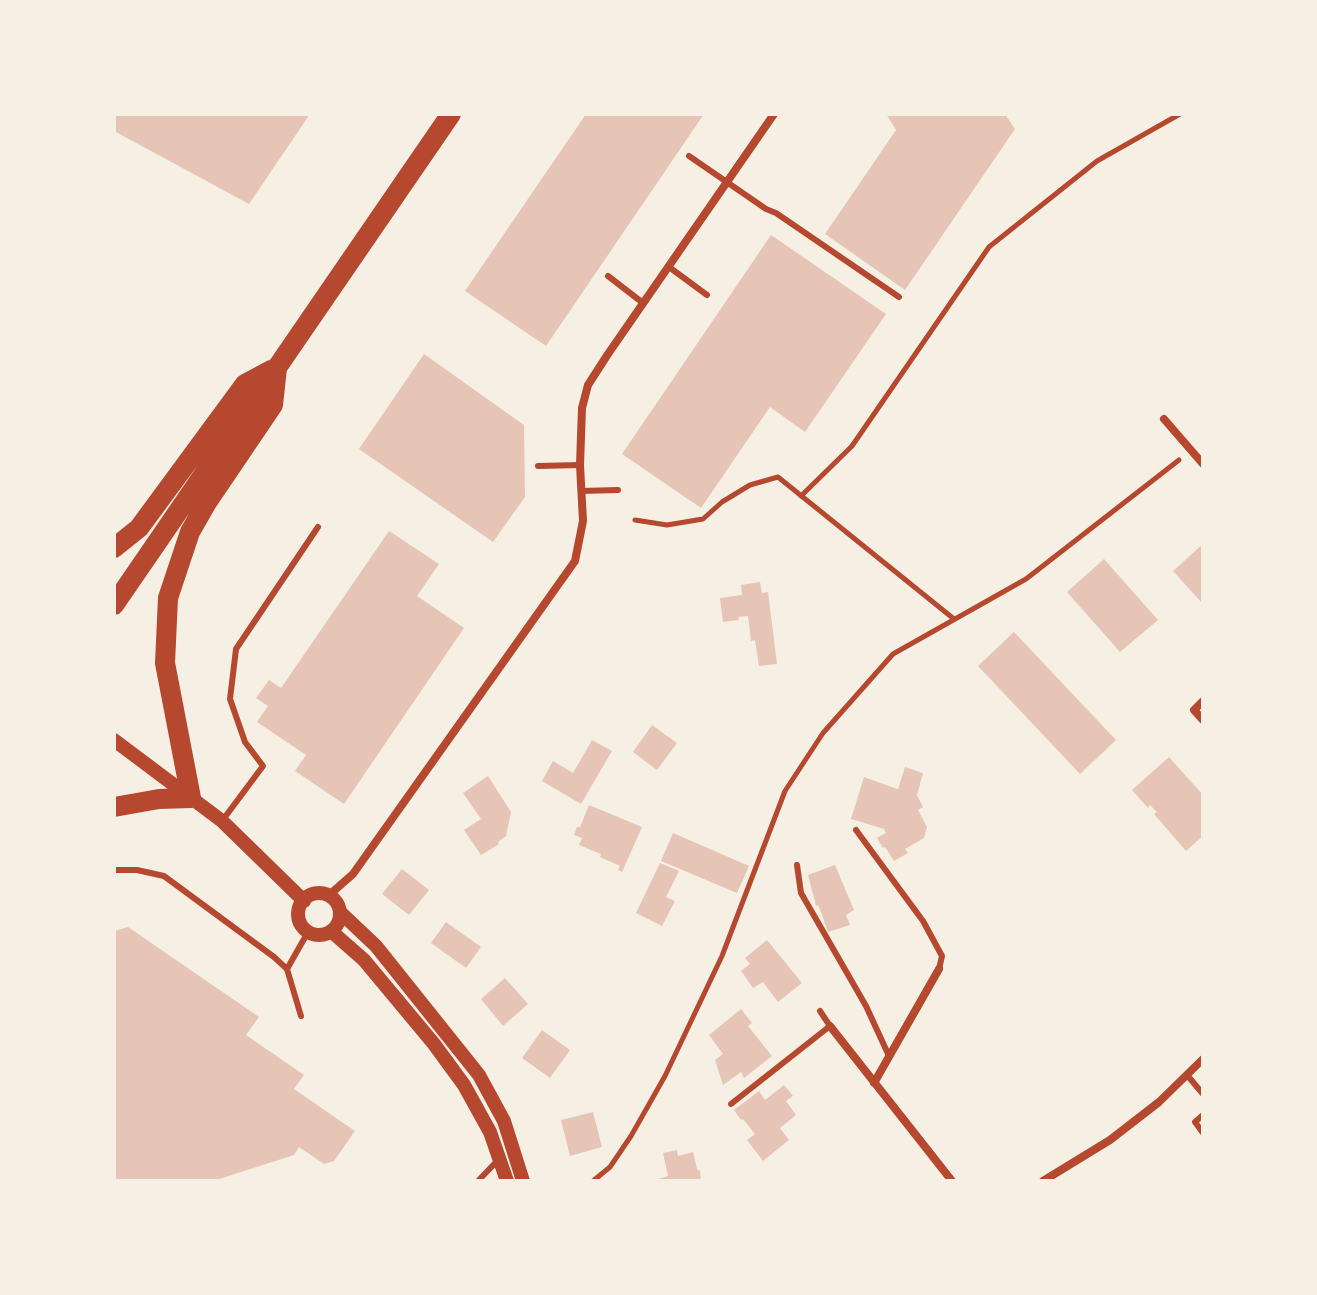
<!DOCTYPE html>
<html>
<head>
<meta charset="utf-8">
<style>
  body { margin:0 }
  #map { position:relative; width:1317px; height:1295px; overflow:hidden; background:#f6efe4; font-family:"Alegreya Sans",sans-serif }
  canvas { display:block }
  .frame { position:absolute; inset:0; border:116px solid #f6efe4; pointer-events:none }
</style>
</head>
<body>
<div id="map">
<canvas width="1317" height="1295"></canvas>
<div class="frame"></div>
</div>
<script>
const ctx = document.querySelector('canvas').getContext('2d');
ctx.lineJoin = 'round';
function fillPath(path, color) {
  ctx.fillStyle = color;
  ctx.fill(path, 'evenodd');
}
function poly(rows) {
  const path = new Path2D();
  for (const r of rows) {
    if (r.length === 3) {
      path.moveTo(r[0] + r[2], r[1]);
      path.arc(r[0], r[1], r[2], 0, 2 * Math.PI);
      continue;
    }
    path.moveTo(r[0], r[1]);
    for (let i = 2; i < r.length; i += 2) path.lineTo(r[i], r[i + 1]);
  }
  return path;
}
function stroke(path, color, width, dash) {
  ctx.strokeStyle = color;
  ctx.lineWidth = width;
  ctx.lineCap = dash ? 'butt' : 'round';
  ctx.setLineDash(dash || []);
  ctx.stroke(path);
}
const building = poly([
  [114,114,310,114,249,204,114,131],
  [586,114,704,114,546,346,465,291],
  [886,114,1005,114,1015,129,905,290,825,234,896,130],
  [771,235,886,314,805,432,770,407,701,508,622,454],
  [424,354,524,425,525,497,493,542,359,449],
  [389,531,439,564,417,596,464,628,344,804,295,771,306,755,257,722,268,706,256,698,269,680,281,688],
  [1203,544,1203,604,1173,571],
  [1104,559,1158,620,1120,652,1067,592],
  [760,582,762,593,768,592,777,664,759,666,755,640,751,641,748,616,738,617,739,620,723,622,720,598,742,595,741,585],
  [1014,632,1116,740,1080,774,978,666],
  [652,725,677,743,657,770,633,752],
  [592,740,612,751,581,804,542,781,553,761,573,773],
  [1169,757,1203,795,1203,836,1186,851,1154,814,1157,812,1150,805,1148,808,1132,790],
  [905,767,923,773,917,795,923,807,918,810,927,827,924,838,905,849,908,853,894,861,885,847,883,848,877,838,886,833,884,829,851,819,864,777,900,790,898,789],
  [488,776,511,812,506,836,498,842,499,844,481,855,464,830,481,819,463,793],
  [589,805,642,827,622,872,618,870,620,866,600,857,601,854,579,845,582,838,574,835,577,827,580,827],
  [673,833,749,866,737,893,661,861],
  [660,863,679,871,666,897,675,901,662,926,636,913],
  [835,865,854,910,846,915,850,925,828,932,821,912,818,905,816,906,808,875],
  [402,869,429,890,409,915,382,894],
  [446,922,481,947,466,968,431,943],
  [128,927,259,1017,246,1035,304,1075,294,1089,355,1131,334,1161,324,1164,299,1147,294,1155,213,1181,114,1181,114,931],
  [767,940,802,983,778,1002,763,982,753,988,741,971,750,964,745,958],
  [505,978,528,1004,503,1026,481,999],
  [741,1009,752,1023,748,1026,772,1056,744,1078,741,1072,723,1085,715,1060,723,1054,709,1035],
  [542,1030,570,1050,550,1078,522,1058],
  [784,1085,793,1096,786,1101,796,1115,780,1128,789,1140,763,1161,747,1140,755,1134,743,1119,741,1120,734,1110,759,1091,765,1100],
  [593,1112,602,1147,570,1156,561,1120],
  [677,1150,678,1156,693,1152,697,1169,700,1171,701,1181,651,1181,668,1176,663,1153]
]);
const path = poly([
  [801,496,852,446,989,247,1097,161,1180,114],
  [635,520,667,525,703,519,722,502,750,485,778,477,954,619],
  [593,1181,610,1167,631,1136,665,1076,722,956,785,791,823,733,893,654,1026,579,1179,460]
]);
const service = poly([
  [689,156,766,209,776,213,899,297],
  [669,267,707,295],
  [608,276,643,303],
  [538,466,580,465],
  [581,491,618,490],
  [222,821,263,766,245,742,230,699,236,649,318,527],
  [856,830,923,921,942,956,939,969],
  [797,865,801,893,866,1006,889,1056],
  [114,870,137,870,164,876,274,957,287,969],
  [301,1016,287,969,308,932],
  [1187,1075,1203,1094],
  [731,1104,830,1026,820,1011],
  [1203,1115,1195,1122,1203,1133],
  [478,1181,499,1159]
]);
const minor = poly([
  [1164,419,1203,464],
  [1203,701,1194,710,1203,720],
  [328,896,353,874,575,561,583,521,580,465,582,408,588,385,608,354,774,114],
  [830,1026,952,1181],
  [874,1083,939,969],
  [1043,1181,1110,1140,1159,1102,1203,1059]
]);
const tertiary = poly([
  [114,740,222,821,304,901],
  [319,914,21],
  [340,912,376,946,479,1075,504,1121,523,1181],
  [331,931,364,960,434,1044,464,1085,490,1132,507,1181]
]);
const primary = poly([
  [114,548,139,528,245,384,271,370],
  [114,605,451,114],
  [114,807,159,799,191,798,165,663,168,598,190,532,206,504,273,405,277,368]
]);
fillPath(building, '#e6c5b7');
stroke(path, '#b5482f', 5);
stroke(service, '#b5482f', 6);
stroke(minor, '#b5482f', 8);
stroke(tertiary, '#b5482f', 14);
stroke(primary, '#b5482f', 20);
</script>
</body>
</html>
